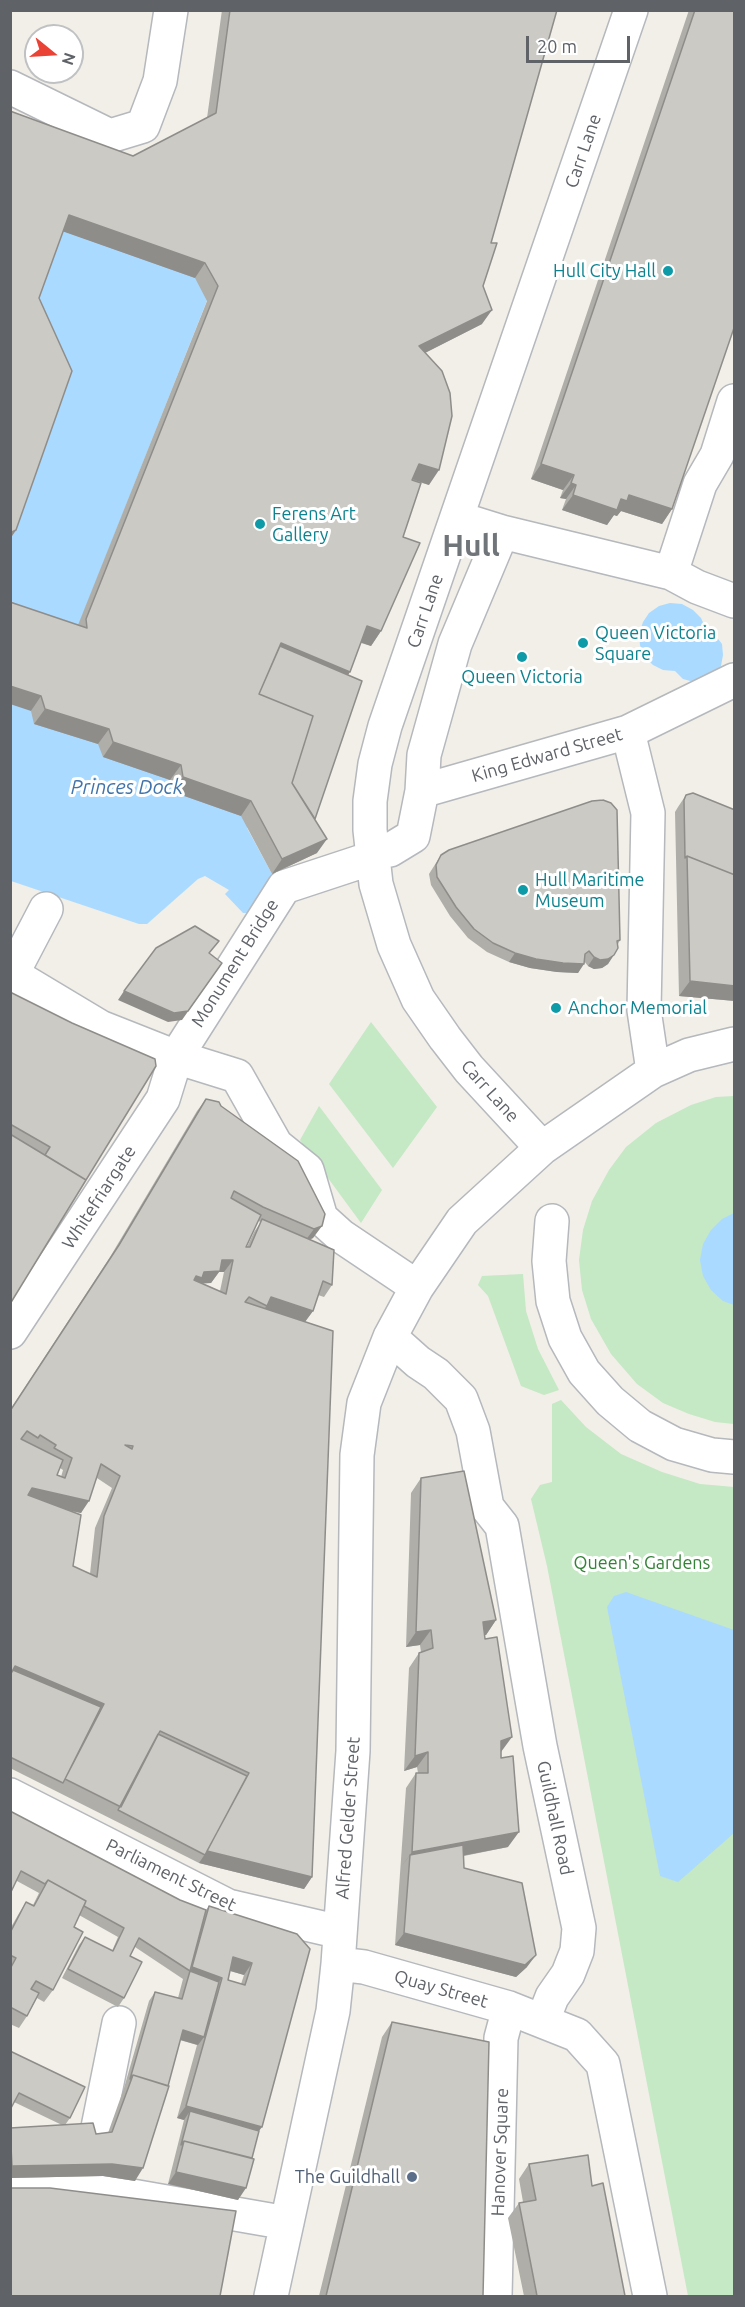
<!DOCTYPE html>
<html>
<head>
<meta charset="utf-8">
<style>
  body { margin:0 }
  #map { position:relative; width:745px; height:2307px; overflow:hidden; background:#f1efe8; font-family:Ubuntu,sans-serif }
  canvas { display:block }
  .frame { position:absolute; inset:0; border:12px solid #5f6368; pointer-events:none }
  .north { position:absolute; left:24px; top:24px; width:60px; height:60px; box-sizing:border-box; background:#fff; border:2px solid #bfc1c3; border-radius:50%; rotate:108deg; font-size:16px; font-weight:700; line-height:24px; text-align:center; color:#5f6368 }
  .north::after { content:''; display:block; margin:auto; width:21px; height:27px; background:#ea4335; clip-path:polygon(50% 0,100% 100%,50% 72%,0 100%) }
  .scale { position:absolute; left:526px; top:36px; width:104px; height:27px; box-sizing:border-box; border:3px solid #5f6368; border-top:0; padding-left:8px; font-size:18px; line-height:21px; white-space:nowrap; color:#5f6368; -webkit-text-stroke:4px #fff; paint-order:stroke }
</style>
</head>
<body>
<div id="map">
<canvas width="745" height="2307"></canvas>
<div class="frame"></div>
<div class="north">N</div>
<div class="scale">20 m</div>
</div>
<script>
const ctx = document.querySelector('canvas').getContext('2d');
ctx.lineJoin = 'round';
function fillPath(path, color) {
  ctx.fillStyle = color;
  ctx.fill(path, 'evenodd');
}
function poly(rows) {
  const path = new Path2D();
  for (const r of rows) {
    path.moveTo(r[0], r[1]);
    for (let i = 2; i < r.length; i += 2) path.lineTo(r[i], r[i + 1]);
  }
  return path;
}
function stroke(path, color, width, dash) {
  ctx.strokeStyle = color;
  ctx.lineWidth = width;
  ctx.lineCap = dash ? 'butt' : 'round';
  ctx.setLineDash(dash || []);
  ctx.stroke(path);
}
function label(font, color, halo, rows, align = 'center') {
  ctx.font = font + ' Ubuntu,sans-serif';
  ctx.lineWidth = 6;
  ctx.setLineDash([]);
  ctx.textBaseline = 'middle';
  ctx.strokeStyle = halo;
  ctx.fillStyle = color;
  for (const [text, x, y, turn = 0] of rows) {
    ctx.save();
    ctx.translate(x, y);
    ctx.rotate((+turn || 0) * Math.PI / 180);
    ctx.textAlign = isNaN(turn) ? turn : align;
    if (halo) ctx.strokeText(text, 0, 0);
    ctx.fillText(text, 0, 0);
    ctx.restore();
  }
}
const green = poly([
  [371,1022,437,1107,393,1168,329,1084],
  [734,1096,734,1424,715,1422,689,1414,663,1403,637,1384,611,1354,591,1319,582,1290,579,1260,583,1230,592,1201,609,1170,626,1147,656,1123,691,1105,716,1097],
  [319,1106,382,1190,361,1223,300,1140],
  [523,1274,526,1311,538,1349,559,1390,544,1395,521,1386,488,1296,478,1285,482,1276],
  [561,1400,586,1427,621,1454,662,1472,700,1484,734,1487,734,2296,688,2296,547,1566,531,1499,540,1485,552,1482,552,1404]
]);
const water = poly([
  [10,130,242,212,75,634,285,724,247,828,272,874,247,913,243,913,225,894,229,890,205,876,198,879,147,924,139,924,11,881],
  [670,603,682,604,693,610,701,618,706,629,715,635,722,644,723,655,721,666,715,675,694,682,683,679,675,671,663,670,653,665,644,656,640,645,639,634,643,622,649,613,659,606],
  [734,1213,734,1305,723,1301,711,1290,703,1276,700,1260,703,1244,711,1230,722,1219],
  [626,1592,734,1630,734,1833,678,1882,660,1876,607,1607,614,1596]
]);
const minor = poly([
  [10,87,110,136,143,126,160,81,171,10],
  [457,518,502,532,671,573,697,587,734,601],
  [671,573,700,484,717,455,734,401],
  [628,732,648,813,644,1010,653,1071],
  [422,791,424,755,455,644,502,532],
  [390,850,413,836,422,791,628,732,734,680],
  [10,973,100,1027,176,1057,237,1076,276,1145,307,1170,321,1218,341,1236,417,1287],
  [12,974,46,909],
  [542,1148,469,1069,445,1038,418,999,394,945,376,884,370,830,370,801,375,764,385,726,631,10],
  [552,1221,549,1261,553,1301,565,1338,584,1372,610,1401,640,1426,674,1444,712,1455,734,1457],
  [10,1332,163,1099,176,1057,284,887,372,858],
  [390,1337,418,1362,436,1374,461,1399,473,1431,487,1507,502,1526,540,1746,579,1928,577,1951,568,1974,552,1997,543,2020],
  [10,1795,228,1906,340,1932],
  [338,1964,364,1967,509,2008,577,2035,603,2064,650,2296],
  [88,2177,119,2023],
  [10,2189,86,2188,287,2223],
  [271,2296,333,2011,338,1964,353,1751,357,1455,364,1403,390,1337,417,1287,462,1221,542,1148,653,1071,689,1055,734,1044],
  [495,2296,501,2038,509,2008]
]);
const wall = poly([
  [222,10,557,10,491,243,483,286,482,324,425,353,429,485,412,480,403,537,381,631,371,646,361,643,348,675,315,819,317,853,272,874,241,816,173,792,170,780,103,757,98,744,34,724,31,711,78,625,207,301,195,278,63,231,39,298,16,530,10,539,10,111,133,156,207,118],
  [689,10,735,10,672,509,662,524,621,511,617,516,614,515,607,525,562,510,566,499,560,498,563,490,531,479],
  [686,795,735,1001,679,996,675,812,678,807],
  [441,855,620,940,608,964,602,968,594,969,588,966,584,961,578,973,557,972,530,968,509,962,487,952,468,938,450,916,431,885,429,874],
  [10,992,72,1023,155,1059,10,1304],
  [206,1099,221,1106,325,1214,313,1238,310,1240,332,1285,324,1297,318,1295,313,1311,305,1322,312,1877,304,1889,199,1863,10,1768,10,1410,110,1257,197,1111],
  [258,1221,261,1222,254,1232,247,1247,246,1247],
  [219,1272,224,1272,220,1291,202,1283,211,1283],
  [60,1468,63,1470,61,1477,57,1475],
  [97,1478,112,1488,95,1528,90,1574,73,1566,69,1511,81,1513],
  [421,1478,496,1620,486,1635,484,1635,501,1752,508,1847,464,1856,464,1868,527,1967,516,1977,395,1945,406,1788,416,1773,418,1773,417,1767,404,1771,409,1668,419,1653,421,1652,420,1645,406,1647,411,1493],
  [10,1811,180,1900,206,1910,209,1906,297,1934,259,2131,238,2200,168,2184,184,2120,177,2118,197,2045,180,2040,135,2181,103,2176,10,2178,10,2128,62,2125,14,2102,10,2051,70,2118,65,2125,96,2134,108,2133,124,2088,149,2001,155,1992,178,1998,183,1979,135,1947,130,1956,124,1998,118,2007,62,1978,79,1945,85,1937,112,1951,118,1937,79,1915,74,1927,53,1990,44,2002,37,1998,27,2016,19,2028,10,2024,10,1929,18,1915,26,1902,33,1905,39,1893,17,1881],
  [230,1971,244,1975,241,1984,228,1980],
  [392,2022,483,2296,319,2296,382,2037],
  [529,2164,625,2296,524,2296,508,2218,519,2203,523,2202,519,2179]
]);
const shadedWall = poly([
  [69,215,205,263,195,278,59,230],
  [492,310,482,324,409,361,419,346],
  [419,464,439,470,429,485,409,478],
  [541,464,574,475,563,490,531,479],
  [571,483,576,485,566,499,560,498],
  [573,495,621,499,629,495,672,509,662,524,621,511,617,516,614,515,607,525,562,510],
  [16,530,10,539,10,533],
  [367,626,381,631,371,646,357,641],
  [281,643,350,672,340,687,274,659],
  [10,686,41,696,31,711,10,704],
  [45,709,109,729,98,744,34,724],
  [113,742,181,765,170,780,103,757],
  [183,777,251,801,241,816,173,792],
  [327,839,317,853,272,874,282,859],
  [515,953,584,964,578,973,557,972,530,968,509,962],
  [614,955,608,964,602,968,594,969,588,966,594,957],
  [222,963,182,1020,168,1022,118,1000,124,991],
  [690,981,735,986,735,1001,679,996],
  [322,1226,313,1238,305,1241,314,1229],
  [222,1260,233,1260,224,1272,219,1272,211,1283,198,1284,188,1289,196,1276],
  [271,1297,313,1311,304,1323,264,1310],
  [32,1488,89,1501,81,1513,24,1500],
  [496,1620,486,1635,473,1636,483,1622],
  [431,1630,420,1645,406,1647,416,1632],
  [15,1666,104,1704,95,1716,10,1673],
  [512,1737,501,1752,501,1741],
  [428,1752,417,1767,404,1771,415,1756],
  [519,1832,508,1847,409,1866,410,1855,401,1867,412,1852],
  [207,1851,312,1877,304,1889,199,1863],
  [404,1933,536,1955,527,1967,516,1977,395,1945],
  [233,1957,252,1963,244,1975,224,1969],
  [192,1967,222,1978,213,1990,190,1971],
  [183,2030,204,2037,198,2045,177,2039],
  [186,2106,262,2127,253,2139,190,2111,184,2120,177,2118],
  [112,2164,143,2168,135,2181,103,2176,10,2178,10,2168,12,2166],
  [176,2172,246,2188,238,2200,168,2184]
]);
const building = poly([
  [230,10,557,10,491,243,497,243,483,286,492,310,419,346,442,371,450,393,452,416,439,470,419,464,412,480,421,483,403,537,420,543,381,631,367,626,350,672,281,643,259,694,313,716,292,783,327,839,282,859,251,801,183,777,181,765,113,742,109,729,45,709,41,696,10,686,10,602,87,628,86,619,218,286,205,263,69,215,39,298,72,371,16,530,10,533,10,111,133,156,216,113,230,10],
  [695,10,735,10,735,325,672,509,629,495,627,501,621,499,617,510,573,495,576,485,571,483,574,475,541,464,695,10],
  [280,646,362,681,315,819,292,783,313,716,259,694,280,646],
  [693,793,735,810,735,875,687,856,685,858,684,800,686,795,693,793],
  [603,800,611,803,617,810,620,940,617,941,618,948,614,955,608,959,600,960,594,957,589,951,585,954,584,964,563,963,536,959,515,953,493,943,474,929,456,907,437,877,436,865,441,855,449,850,592,801,603,800],
  [687,856,735,875,735,986,690,981,687,856],
  [195,926,219,941,209,953,222,963,188,1011,174,1013,124,991,156,948,195,926],
  [10,992,72,1023,155,1059,156,1066,86,1180,45,1155,50,1147,10,1124,10,992],
  [206,1099,219,1102,221,1106,298,1161,325,1214,322,1226,314,1229,263,1207,234,1191,231,1198,261,1215,246,1247,250,1247,262,1219,334,1250,332,1285,323,1281,313,1311,271,1297,267,1306,249,1297,245,1302,333,1331,312,1877,207,1851,249,1773,160,1731,121,1807,65,1779,104,1704,15,1666,10,1675,10,1411,119,1245,206,1099],
  [222,1260,233,1260,226,1294,194,1280,196,1276,202,1278,204,1272,220,1271,222,1260],
  [27,1431,38,1438,40,1435,56,1445,54,1448,72,1458,65,1478,57,1475,63,1460,21,1439,27,1431],
  [125,1445,133,1446,132,1449,125,1445],
  [101,1464,120,1476,104,1516,97,1577,73,1566,81,1515,28,1495,32,1488,89,1501,101,1464],
  [10,1134,86,1180,10,1304,10,1134],
  [464,1471,496,1620,483,1622,485,1639,497,1637,512,1737,501,1741,501,1758,513,1756,519,1832,412,1852,416,1773,428,1773,428,1752,415,1756,419,1653,433,1648,431,1630,416,1632,421,1478,464,1471],
  [13,1670,101,1707,63,1783,10,1757,10,1675,13,1670],
  [158,1734,247,1776,205,1855,118,1810,158,1734],
  [10,1811,180,1900,206,1910,190,1971,139,1938,130,1956,142,1962,124,1998,68,1969,85,1937,113,1951,124,1928,84,1906,86,1901,48,1880,45,1884,21,1871,10,1894,10,1811],
  [463,1845,464,1868,522,1883,536,1955,525,1965,404,1933,410,1855,463,1845],
  [48,1880,86,1901,74,1927,83,1932,53,1990,36,1981,31,1989,39,1993,27,2016,10,2007,10,1969,16,1958,10,1955,10,1933,26,1902,34,1906,48,1880],
  [209,1906,297,1934,310,1949,262,2127,186,2106,222,1978,192,1967,209,1906],
  [233,1957,252,1963,245,1985,228,1980,233,1957],
  [190,1971,219,1982,204,2037,183,2030,168,2086,133,2075,130,2079,155,1992,182,1999,190,1971],
  [392,2022,489,2042,483,2296,326,2296,392,2022],
  [10,2051,85,2087,70,2118,19,2093,10,2110,10,2051],
  [133,2075,169,2086,143,2168,112,2164,12,2166,10,2128,93,2123,96,2134,112,2132,133,2075],
  [190,2111,259,2131,252,2158,184,2141,181,2145,190,2111],
  [184,2141,254,2159,246,2188,176,2172,184,2141],
  [588,2155,592,2186,603,2183,625,2296,537,2296,519,2203,536,2200,529,2164,588,2155],
  [10,2188,50,2188,236,2211,220,2296,10,2296,10,2188]
]);
const markers = [
  [668,271,6,"#0f9aa8"],
  [260,524,6,"#0f9aa8"],
  [583,643,6,"#0f9aa8"],
  [522,657,6,"#0f9aa8"],
  [523,890,6,"#0f9aa8"],
  [556,1008,6,"#0f9aa8"],
  [412,2177,6,"#5c6f8a"]
];
const streetNames = [
  ["Carr Lane",583,151,-71],
  ["Carr Lane",425,611,-71],
  ["King Edward Street",547,755,-16],
  ["Monument Bridge",235,963,-58],
  ["Carr Lane",490,1091,48],
  ["Whitefriargate",99,1197,-57],
  ["Alfred Gelder Street",348,1818,-86],
  ["Guildhall Road",555,1818,78],
  ["Parliament Street",171,1875,26],
  ["Quay Street",441,1989,16],
  ["Hanover Square",500,2152,-88]
];
const cultureNames = [
  ["Hull City Hall",656,271,"right"],
  ["Ferens Art",272,514],
  ["Gallery",272,535],
  ["Queen Victoria",595,633],
  ["Square",595,654],
  ["Queen Victoria",522,677,"center"],
  ["Hull Maritime",535,880],
  ["Museum",535,901],
  ["Anchor Memorial",568,1008]
];
const parkNames = [
  ["Queen's Gardens",642,1563]
];
const serviceNames = [
  ["The Guildhall",400,2177]
];
const waterNames = [
  ["Princes Dock",127,787]
];
const townNames = [
  ["Hull",471,546]
];
fillPath(green, '#c5e8c5');
fillPath(water, '#aadaff');
stroke(minor, '#b5b8bc', 36);
stroke(minor, '#fff', 33);
fillPath(wall, '#afaea9');
fillPath(shadedWall, '#8f8d8a');
fillPath(building, '#cccac5');
stroke(building, '#8f8d8a', 1.5);
for (const [x, y, r, color] of markers) {
  const dot = new Path2D();
  dot.arc(x, y, r, 0, 2 * Math.PI);
  ctx.fillStyle = color;
  ctx.fill(dot);
  stroke(dot, '#fff', 2);
}
label('18px', '#5f6368', '#fff', streetNames);
label('18px', '#0d838f', '#fff', cultureNames, 'left');
label('18px', '#348238', '#fff', parkNames);
label('18px', '#4e5e75', '#fff', serviceNames, 'right');
label('italic 20px', '#4174aa', '#fff', waterNames);
label('bold 30px', '#70757a', '#fff', townNames);
</script>
</body>
</html>
